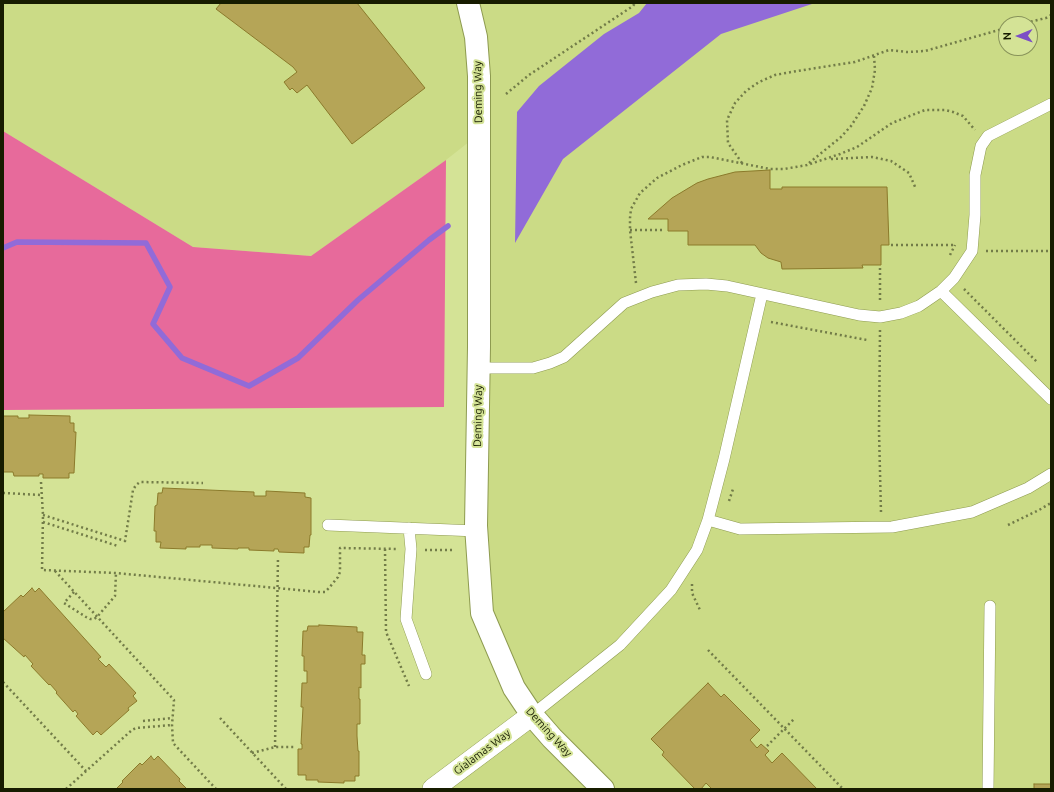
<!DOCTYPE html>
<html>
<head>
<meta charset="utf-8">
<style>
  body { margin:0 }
  #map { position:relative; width:1054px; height:792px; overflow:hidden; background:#d4e396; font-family:Ubuntu,sans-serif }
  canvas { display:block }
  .frame { position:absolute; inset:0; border:4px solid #171c00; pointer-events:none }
  .north { position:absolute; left:998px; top:16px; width:40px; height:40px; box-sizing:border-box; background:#d4e396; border:1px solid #88935a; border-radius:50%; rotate:269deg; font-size:11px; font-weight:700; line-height:16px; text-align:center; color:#171c00 }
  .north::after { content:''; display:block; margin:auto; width:14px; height:18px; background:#7c4ec6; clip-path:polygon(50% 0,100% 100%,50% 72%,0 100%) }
</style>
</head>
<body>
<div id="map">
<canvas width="1054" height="792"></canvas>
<div class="frame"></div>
<div class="north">N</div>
</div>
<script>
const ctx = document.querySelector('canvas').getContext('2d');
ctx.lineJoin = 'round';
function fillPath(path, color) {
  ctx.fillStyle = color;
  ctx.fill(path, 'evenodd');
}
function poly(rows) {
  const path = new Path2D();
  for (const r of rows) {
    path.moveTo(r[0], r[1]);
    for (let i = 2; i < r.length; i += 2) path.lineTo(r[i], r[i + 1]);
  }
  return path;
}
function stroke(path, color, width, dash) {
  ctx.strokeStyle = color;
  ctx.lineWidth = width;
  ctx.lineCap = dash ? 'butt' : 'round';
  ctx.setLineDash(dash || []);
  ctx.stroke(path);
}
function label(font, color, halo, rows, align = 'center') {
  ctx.font = font + ' Ubuntu,sans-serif';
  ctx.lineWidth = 4;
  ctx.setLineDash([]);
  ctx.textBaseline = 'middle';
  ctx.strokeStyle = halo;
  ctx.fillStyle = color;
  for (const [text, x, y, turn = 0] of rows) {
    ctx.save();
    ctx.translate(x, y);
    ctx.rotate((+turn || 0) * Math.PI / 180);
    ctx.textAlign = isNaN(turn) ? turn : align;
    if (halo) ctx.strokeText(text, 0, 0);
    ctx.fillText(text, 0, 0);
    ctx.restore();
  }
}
const built = poly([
  [3,3,1051,3,1051,789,433,789,531,715,482,613,479,134,446,160,311,256,193,247,3,131],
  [1006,24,1030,24,1030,48,1006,48]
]);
const forest = poly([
  [3,131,193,247,311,256,446,160,444,407,3,410]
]);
const water = poly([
  [647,3,815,3,721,34,563,159,515,243,517,112,539,86,604,34,639,13]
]);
const stream = poly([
  [3,248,17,242,146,243,170,287,153,324,182,358,249,386,298,358,358,300,429,240,448,226]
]);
const building = poly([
  [221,3,357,3,425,88,352,144,307,85,297,93,292,88,290,90,284,82,297,72,293,67,216,9,221,3],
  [770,170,770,189,782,189,782,187,887,187,889,245,881,245,881,265,862,265,863,268,782,269,781,262,768,258,761,253,755,245,688,245,688,231,668,231,668,219,648,219,672,198,697,183,708,179,735,172,770,170],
  [29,415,70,416,70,423,74,423,74,432,76,432,74,473,69,473,69,478,43,478,43,474,39,474,39,476,14,476,13,472,3,472,3,416,18,416,18,418,29,418,29,415],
  [163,488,254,492,254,496,266,496,266,491,305,493,305,497,311,498,311,535,310,535,309,547,304,547,304,553,279,552,278,549,274,549,274,551,249,550,249,548,238,548,238,549,212,548,212,545,200,545,200,547,186,547,186,549,160,548,161,542,156,542,156,531,154,531,155,506,157,505,158,493,162,493,163,488],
  [32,588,35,592,39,588,101,657,98,659,106,667,109,664,136,693,133,696,137,701,128,708,129,710,101,735,97,731,93,735,76,716,78,714,75,710,73,712,56,693,57,692,50,684,49,685,31,666,33,664,25,655,24,657,3,638,3,612,21,595,23,597,32,588],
  [319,625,357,627,357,632,363,632,362,655,365,655,365,664,361,664,361,688,359,687,359,699,360,699,360,724,357,724,357,736,358,751,359,751,359,776,355,776,355,781,344,781,344,783,318,782,318,780,306,780,306,775,298,775,298,749,302,749,302,744,301,744,303,707,301,707,302,683,307,683,307,671,304,671,304,656,302,656,303,631,307,631,308,626,319,626,319,625],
  [708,683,721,697,724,694,760,730,750,740,757,748,761,744,769,751,765,755,772,763,782,753,817,789,712,789,706,783,701,789,695,789,662,755,664,752,651,739,708,683],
  [151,756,154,760,158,756,180,779,179,781,187,789,116,789,123,782,122,781,140,763,142,765,151,756],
  [1034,784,1051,784,1051,789,1034,789,1034,784]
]);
const path = poly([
  [1021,24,1046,18,1051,15],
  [506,94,529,75,633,6,635,3],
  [831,159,872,157,891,161,909,173,916,189],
  [742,163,728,143,727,120,735,103,746,91,759,82,775,75,797,71,855,62,889,50,907,52,925,51,1006,28],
  [809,163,841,137,851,126,864,106,872,88,875,70,874,56],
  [630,230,664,230],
  [891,245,956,245],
  [986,251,1051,251],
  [950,255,955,245],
  [880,268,880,303],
  [636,283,630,230,630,218,631,209,640,193,648,186,657,178,682,165,702,157,710,157,770,169,784,169,807,165,840,154,857,147,892,123,925,110,945,110,953,112,963,116,975,130],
  [964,289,1038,363],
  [771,322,867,340],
  [880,330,879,431,881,513],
  [41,482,43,515,42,570,116,573,319,592,325,592,329,588,338,577,340,572,340,548,398,549],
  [3,493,42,495],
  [729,501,733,489],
  [43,515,125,541,133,490,136,485,140,482,203,483],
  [43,522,118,546],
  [1008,525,1039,510,1051,503],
  [385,549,386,632,409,686],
  [425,550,452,550],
  [55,571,174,700,172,725,173,743,216,789],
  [692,584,692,593,700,610],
  [74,592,64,603,86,617,90,619,94,619,97,617,115,596,116,573],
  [708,650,843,789],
  [3,682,86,771],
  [220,718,286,789],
  [143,721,173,718],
  [767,746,794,719],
  [275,747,278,557],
  [252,753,275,747,295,747],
  [66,789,132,730,136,728,172,725]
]);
const lane = poly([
  [941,291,1051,399],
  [479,368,533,368,550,363,564,357,624,303,652,292,678,285,706,284,727,286,859,315,880,317,901,313,919,306,941,291,954,278,972,251,975,215,975,175,981,146,988,136,1051,104],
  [708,520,740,529,892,527,972,512,1028,488,1051,474],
  [328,525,477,531],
  [409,528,411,549,406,619,426,674],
  [532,715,620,645,671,590,697,550,708,520,724,459,762,294],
  [988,789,990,606]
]);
const street = poly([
  [433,789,532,715]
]);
const secondary = poly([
  [468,3,476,37,479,76,479,347,476,526,482,613,514,688,532,715,552,738,603,789]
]);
const streetNames = [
  ["Deming Way",478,92,-91],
  ["Deming Way",478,416,-89],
  ["Deming Way",549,732,48],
  ["Gialamas Way",482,752,-37]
];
fillPath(built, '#cbdb86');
fillPath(forest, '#e76a9b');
fillPath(water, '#916bd8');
stroke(stream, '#916bd8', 5.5);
fillPath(building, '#b5a557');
stroke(building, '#8b7a2b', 1);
stroke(lane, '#8e9b50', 12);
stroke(street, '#8e9b50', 22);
stroke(secondary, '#8e9b50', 24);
stroke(path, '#727c48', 2.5, [2, 3]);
stroke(lane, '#fff', 11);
stroke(street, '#fff', 21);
stroke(secondary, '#fff', 22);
label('11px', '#171c00', '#d4e396', streetNames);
</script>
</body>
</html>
